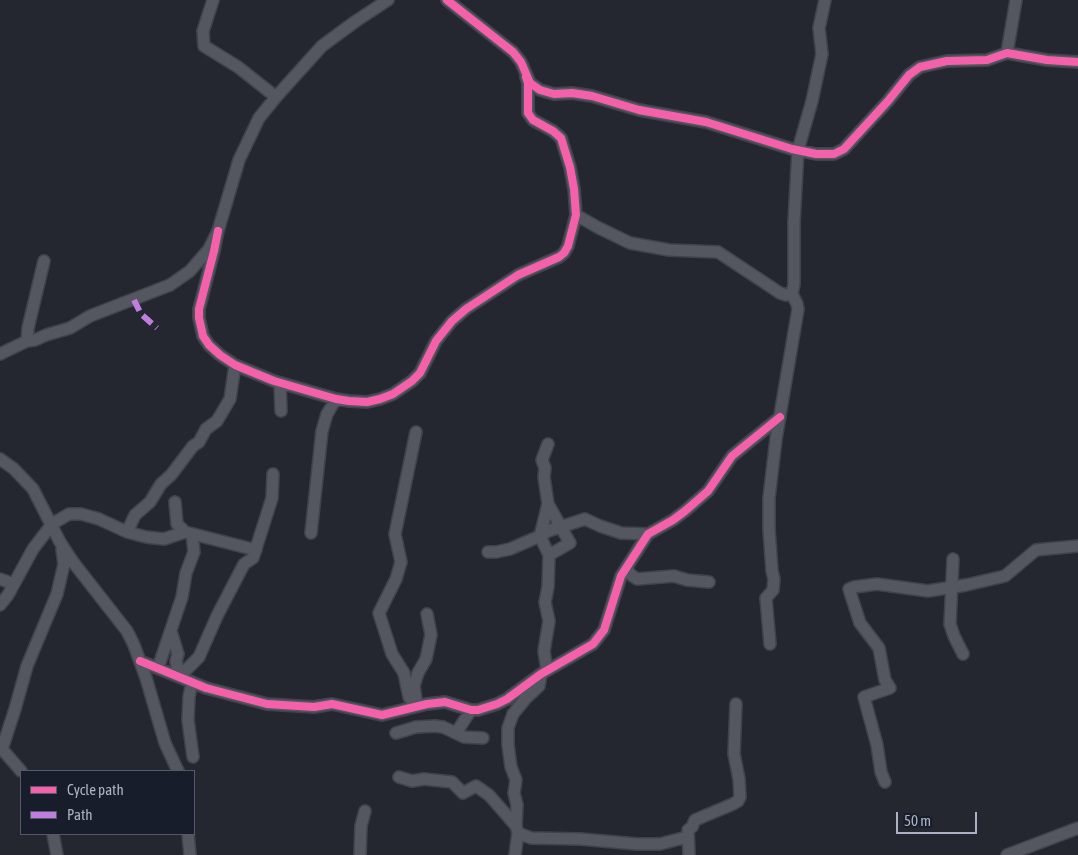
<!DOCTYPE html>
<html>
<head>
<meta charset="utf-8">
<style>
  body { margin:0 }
  #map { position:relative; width:1078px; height:855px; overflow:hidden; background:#242730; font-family:"Asap Condensed",sans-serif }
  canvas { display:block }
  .legend { position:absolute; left:20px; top:770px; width:175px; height:65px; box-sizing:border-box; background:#181d2b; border:1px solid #535968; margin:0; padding:6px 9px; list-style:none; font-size:15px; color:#acb2c4 }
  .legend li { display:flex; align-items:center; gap:10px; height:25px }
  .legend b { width:25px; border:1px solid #535968 }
  .scale { position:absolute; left:896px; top:812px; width:81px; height:22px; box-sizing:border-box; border:2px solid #acb2c4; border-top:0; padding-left:6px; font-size:15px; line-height:18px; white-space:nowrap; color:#acb2c4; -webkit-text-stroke:4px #181d2b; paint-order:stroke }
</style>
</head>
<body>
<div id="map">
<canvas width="1078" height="855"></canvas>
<ul class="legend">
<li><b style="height:6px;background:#f560ab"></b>Cycle path</li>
<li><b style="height:6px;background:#c07fdc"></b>Path</li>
</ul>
<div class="scale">50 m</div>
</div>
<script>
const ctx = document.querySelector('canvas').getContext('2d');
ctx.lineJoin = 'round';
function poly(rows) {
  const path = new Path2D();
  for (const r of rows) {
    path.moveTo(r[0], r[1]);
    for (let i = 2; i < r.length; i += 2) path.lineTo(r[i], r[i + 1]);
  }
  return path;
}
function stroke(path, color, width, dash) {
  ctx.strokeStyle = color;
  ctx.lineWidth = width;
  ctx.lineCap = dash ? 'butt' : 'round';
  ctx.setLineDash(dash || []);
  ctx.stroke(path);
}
const minor = poly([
  [213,0,203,31,204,46,238,67,276,97],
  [447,0,513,52,521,62,530,83,540,90,554,94,572,93,592,96,639,110,706,122,792,149,816,154,834,154,844,149,888,101,909,75,920,67,947,61,987,60,1007,53,1047,60,1078,62],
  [1007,53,1016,0],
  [576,215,599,228,630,243,669,250,718,252,780,293,786,295,792,294,794,284,794,222,798,150,812,101,822,54,819,28,825,0],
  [218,231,214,251,199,309,199,318,203,336,209,345,220,355,235,365,274,381,336,399,349,401,367,402,380,399,393,394,412,381,420,373,436,341,452,321,466,309,518,275,559,257,564,253,568,246,576,215,574,189,570,167,561,138,553,131,533,120,528,113,528,83,526,77],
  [27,341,28,328,44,261],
  [0,354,27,341,35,340,46,335,70,328,90,316,170,285,190,271,209,249,218,231,239,160,259,118,276,97,322,46,356,21,388,0],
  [280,383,281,411],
  [416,432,395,534,401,562,396,579,379,613,392,654,404,673,409,697,417,706],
  [0,459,14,469,33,489,60,542,73,562,127,631,134,645,146,678,165,743,178,771],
  [175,502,177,524,185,532],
  [548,504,570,543,549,555],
  [127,532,135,515,150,502,161,484,171,475,193,446,199,442,206,429,217,421,230,399,235,365],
  [311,533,322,431,327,414,336,399],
  [488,552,496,552,510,549,540,536,548,531,585,519,600,526,621,533,648,534],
  [953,559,950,624,954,636,963,654],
  [626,568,631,575,637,579,674,576,687,580,709,582],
  [0,579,14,584],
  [0,605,8,595,33,549,52,524,69,514,81,514,99,519,127,532,146,537,164,539,185,532,256,550],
  [171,631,178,654,176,661,179,677],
  [770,644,766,598,773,590,774,579,772,571,769,529,769,498,776,439,798,309,797,304,792,294],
  [140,661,206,688,267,704,314,707,332,704,382,715,427,704,445,702,471,710,478,710,497,704,507,699,541,674,593,644,604,630,621,576,648,534,673,520,685,511,708,491,732,456,780,417],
  [158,668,182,597,186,573,194,552,192,534],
  [547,670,544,651,549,621,545,602,548,587,549,555,540,536,548,504,544,477,545,468,542,460,548,444],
  [179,677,199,657,217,616,244,564,253,558,272,498,273,474],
  [192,682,189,697,188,720,193,757],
  [416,699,414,686,418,673,426,659,431,635,427,614],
  [396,733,416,727,435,726,443,727,464,737,483,738],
  [456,733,471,710],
  [21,771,2,749,15,709,27,666,57,594,64,564,62,549],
  [399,777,412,781,424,779,452,782,463,793,476,786,489,795,516,826],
  [885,782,881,772,877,745,864,697,890,688,885,680,879,648,860,623,849,589,854,587,877,584,928,591,966,585,1005,576,1036,550,1078,546],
  [518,833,531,838,580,839,637,844,660,844,687,837],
  [53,834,57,855],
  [188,834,190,855],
  [360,855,361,826,365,811],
  [515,855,518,833,516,826,517,805,514,793,516,780,511,767,508,745,508,728,513,714,526,698,539,686,541,674],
  [689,855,688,830,692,827,695,820,733,804,738,801,740,797,739,779,734,754,736,704],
  [1007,855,1078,828]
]);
const quiet = poly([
  [134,300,141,314,157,328]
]);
const cycleway = poly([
  [447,0,513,52,521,62,530,83,540,90,554,94,572,93,592,96,639,110,706,122,792,149,816,154,834,154,844,149,888,101,909,75,920,67,947,61,987,60,1007,53,1047,60,1078,62],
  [218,231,214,251,199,309,199,318,203,336,209,345,220,355,235,365,274,381,336,399,349,401,367,402,380,399,393,394,412,381,420,373,436,341,452,321,466,309,518,275,559,257,564,253,568,246,576,215,574,189,570,167,561,138,553,131,533,120,528,113,528,83,526,77],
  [140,661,206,688,267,704,314,707,332,704,382,715,427,704,445,702,471,710,478,710,497,704,507,699,541,674,593,644,604,630,621,576,648,534,673,520,685,511,708,491,732,456,780,417]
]);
stroke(minor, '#40434a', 14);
stroke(minor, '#545660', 11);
stroke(quiet, '#c07fdc', 6, [12, 6]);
stroke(cycleway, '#f560ab', 8);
</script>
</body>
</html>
